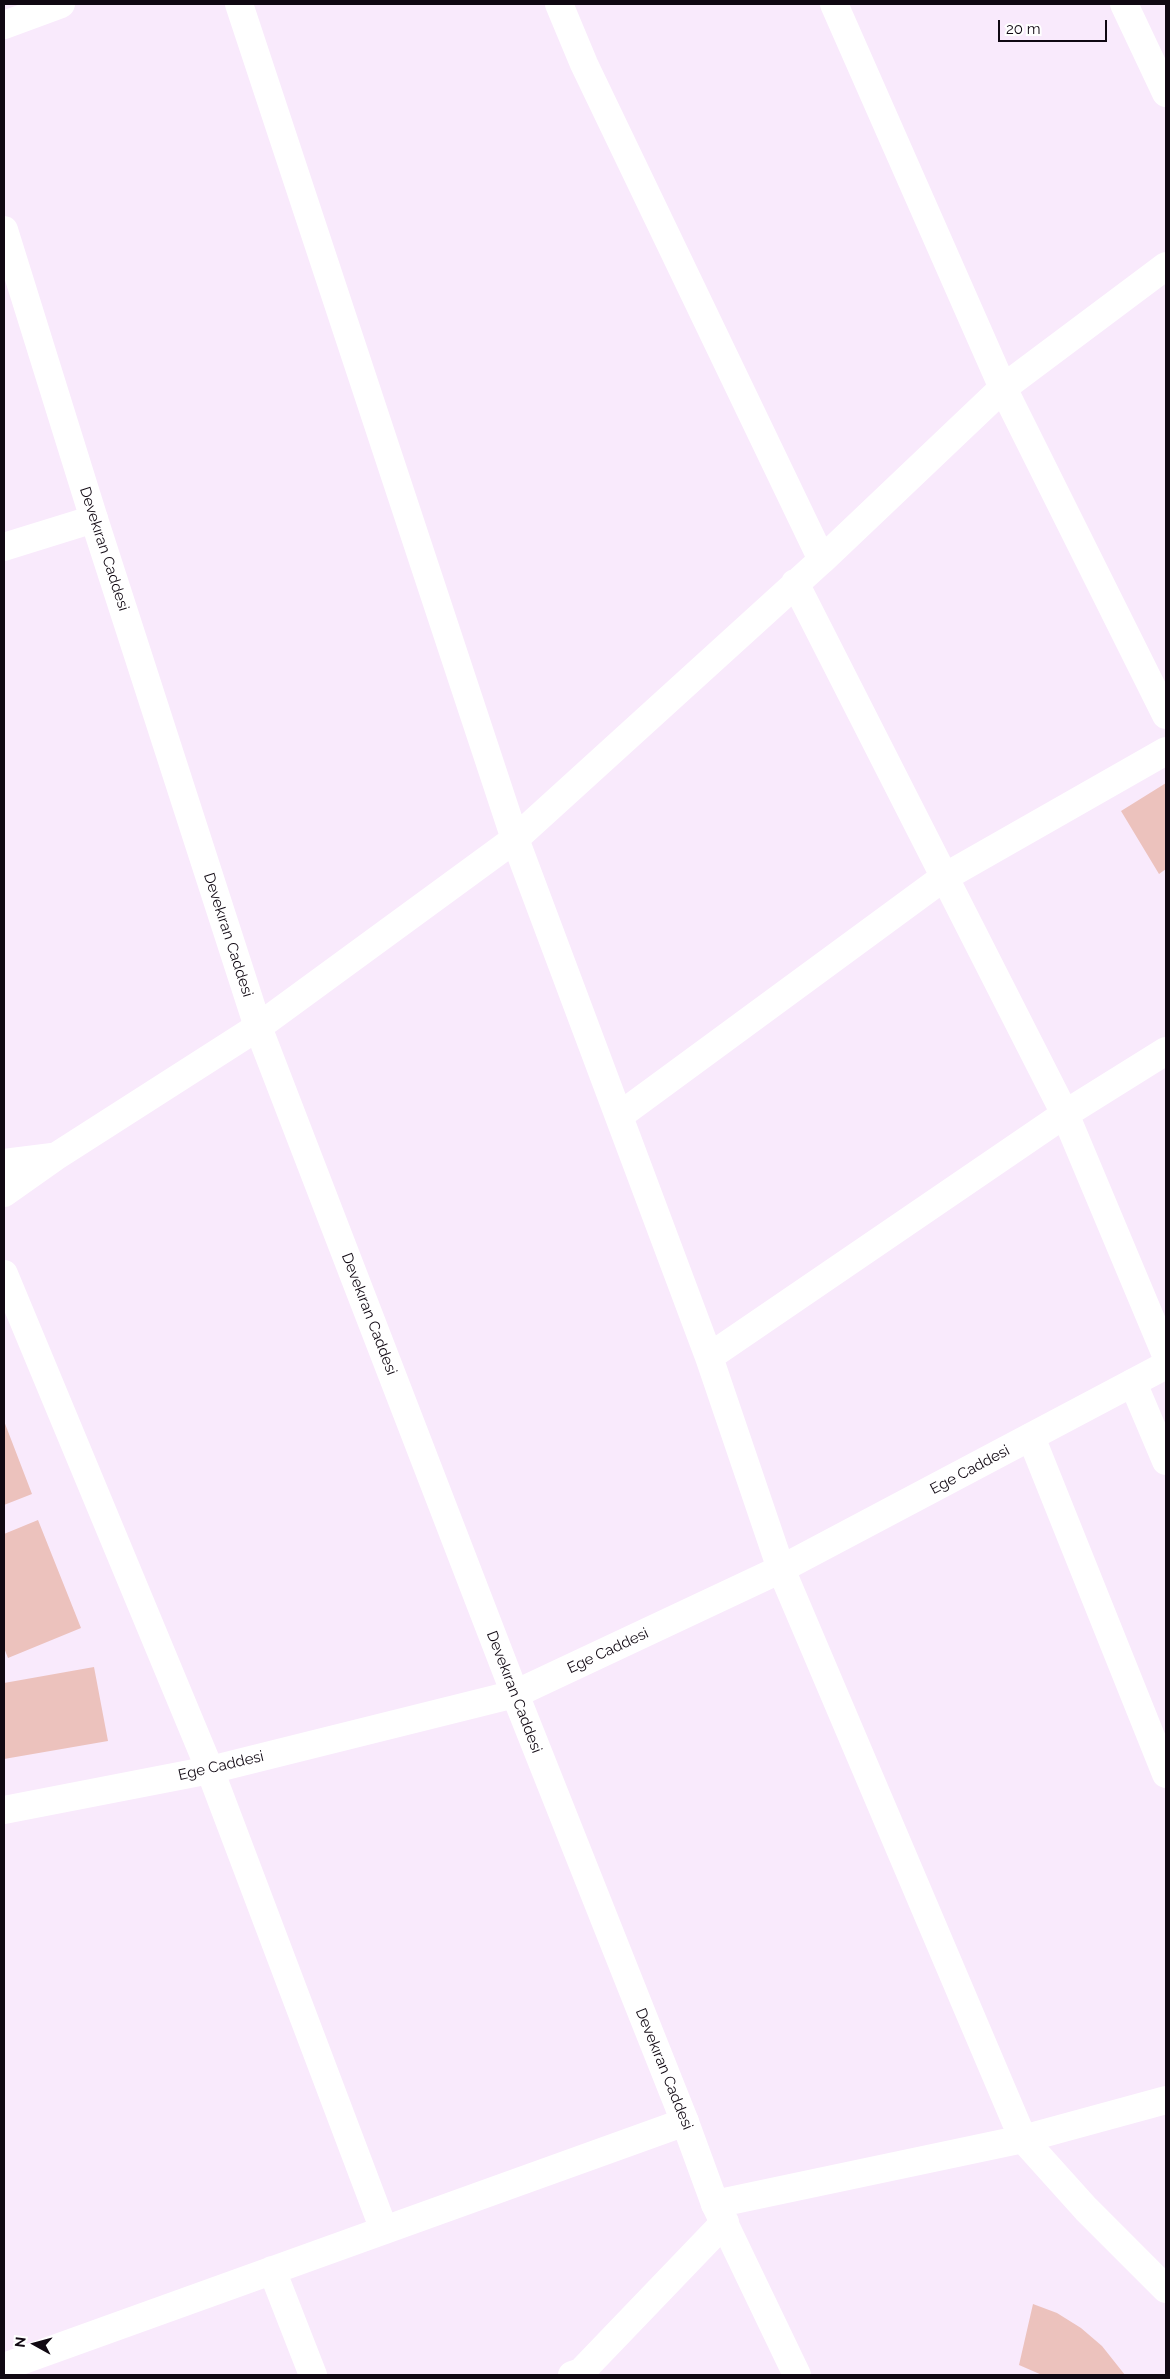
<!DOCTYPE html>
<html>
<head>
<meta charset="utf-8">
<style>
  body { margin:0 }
  #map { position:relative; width:1170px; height:2379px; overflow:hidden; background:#f9eafc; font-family:Raleway,sans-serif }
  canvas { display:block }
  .frame { position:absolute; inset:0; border:5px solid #100812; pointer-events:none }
  .north { position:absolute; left:10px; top:2319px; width:50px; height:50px; -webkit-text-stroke:4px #fff; paint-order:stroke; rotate:277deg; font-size:14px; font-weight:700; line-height:20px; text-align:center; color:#100812 }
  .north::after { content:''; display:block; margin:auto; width:18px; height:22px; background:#100812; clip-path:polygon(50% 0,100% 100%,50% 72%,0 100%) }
  .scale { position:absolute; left:998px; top:20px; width:109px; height:22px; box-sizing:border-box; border:2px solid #100812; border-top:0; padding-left:6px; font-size:15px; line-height:18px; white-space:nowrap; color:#100812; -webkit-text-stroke:4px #fff; paint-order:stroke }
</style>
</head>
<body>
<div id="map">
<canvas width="1170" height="2379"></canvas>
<div class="frame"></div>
<div class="north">N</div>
<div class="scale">20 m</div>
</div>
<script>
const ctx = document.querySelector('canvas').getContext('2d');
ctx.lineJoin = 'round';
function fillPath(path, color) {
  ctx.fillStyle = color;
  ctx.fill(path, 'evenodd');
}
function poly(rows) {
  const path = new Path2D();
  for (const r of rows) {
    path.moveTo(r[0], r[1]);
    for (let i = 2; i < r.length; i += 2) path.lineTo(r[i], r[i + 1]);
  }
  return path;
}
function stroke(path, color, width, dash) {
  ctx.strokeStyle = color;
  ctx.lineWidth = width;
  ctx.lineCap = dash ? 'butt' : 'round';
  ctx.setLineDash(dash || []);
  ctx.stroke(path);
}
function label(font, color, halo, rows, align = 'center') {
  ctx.font = font + ' Raleway,sans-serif';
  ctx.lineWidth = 5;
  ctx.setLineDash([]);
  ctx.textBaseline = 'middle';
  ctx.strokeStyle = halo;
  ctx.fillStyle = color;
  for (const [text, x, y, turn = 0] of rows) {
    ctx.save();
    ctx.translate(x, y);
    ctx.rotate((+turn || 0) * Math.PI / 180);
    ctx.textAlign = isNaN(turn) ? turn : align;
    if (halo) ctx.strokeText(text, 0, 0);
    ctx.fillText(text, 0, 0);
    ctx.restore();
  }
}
const building = poly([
  [1166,783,1166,869,1159,874,1121,811],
  [4,1421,32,1494,4,1505],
  [38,1520,81,1628,8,1658,4,1648,4,1534],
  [94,1667,108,1741,4,1759,4,1683],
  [1033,2304,1057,2313,1081,2328,1102,2346,1125,2375,1042,2375,1019,2365]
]);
const minor = poly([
  [239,4,515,839,709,1357,781,1569,1023,2139,715,2204],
  [559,4,584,64,822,560],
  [834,4,1003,388,1166,715],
  [1124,4,1166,93],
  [4,25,61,4],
  [4,547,94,519],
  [795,583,1065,1114,1166,1355],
  [619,1116,943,878,1166,751],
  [4,1163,52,1157],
  [4,1193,55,1157,258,1027,515,839,822,560,1003,388,1166,266],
  [4,1274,210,1770,384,2230],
  [709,1357,1065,1114,1166,1051],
  [1133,1383,1166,1461],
  [1031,1437,1166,1774],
  [1166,2100,1023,2139,1086,2209,1166,2289],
  [272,2270,313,2375],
  [4,2367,685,2122],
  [572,2375,581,2372,725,2222]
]);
const tertiary = poly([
  [4,230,94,519,258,1027,515,1694,685,2122,715,2204,797,2375]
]);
const secondary = poly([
  [4,1810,210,1770,515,1694,781,1569,1166,1365]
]);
const streetNames = [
  ["Devekıran Caddesi",104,549,72],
  ["Devekıran Caddesi",228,935,72],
  ["Devekıran Caddesi",369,1314,69],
  ["Ege Caddesi",970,1470,-28],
  ["Ege Caddesi",608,1651,-25],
  ["Devekıran Caddesi",514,1692,69],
  ["Ege Caddesi",221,1766,-13],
  ["Devekıran Caddesi",664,2069,68]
];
fillPath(building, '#ecc2bd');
stroke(minor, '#fff', 28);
stroke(tertiary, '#fff', 28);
stroke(secondary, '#fff', 28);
label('15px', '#100812', '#fff', streetNames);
</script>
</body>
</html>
